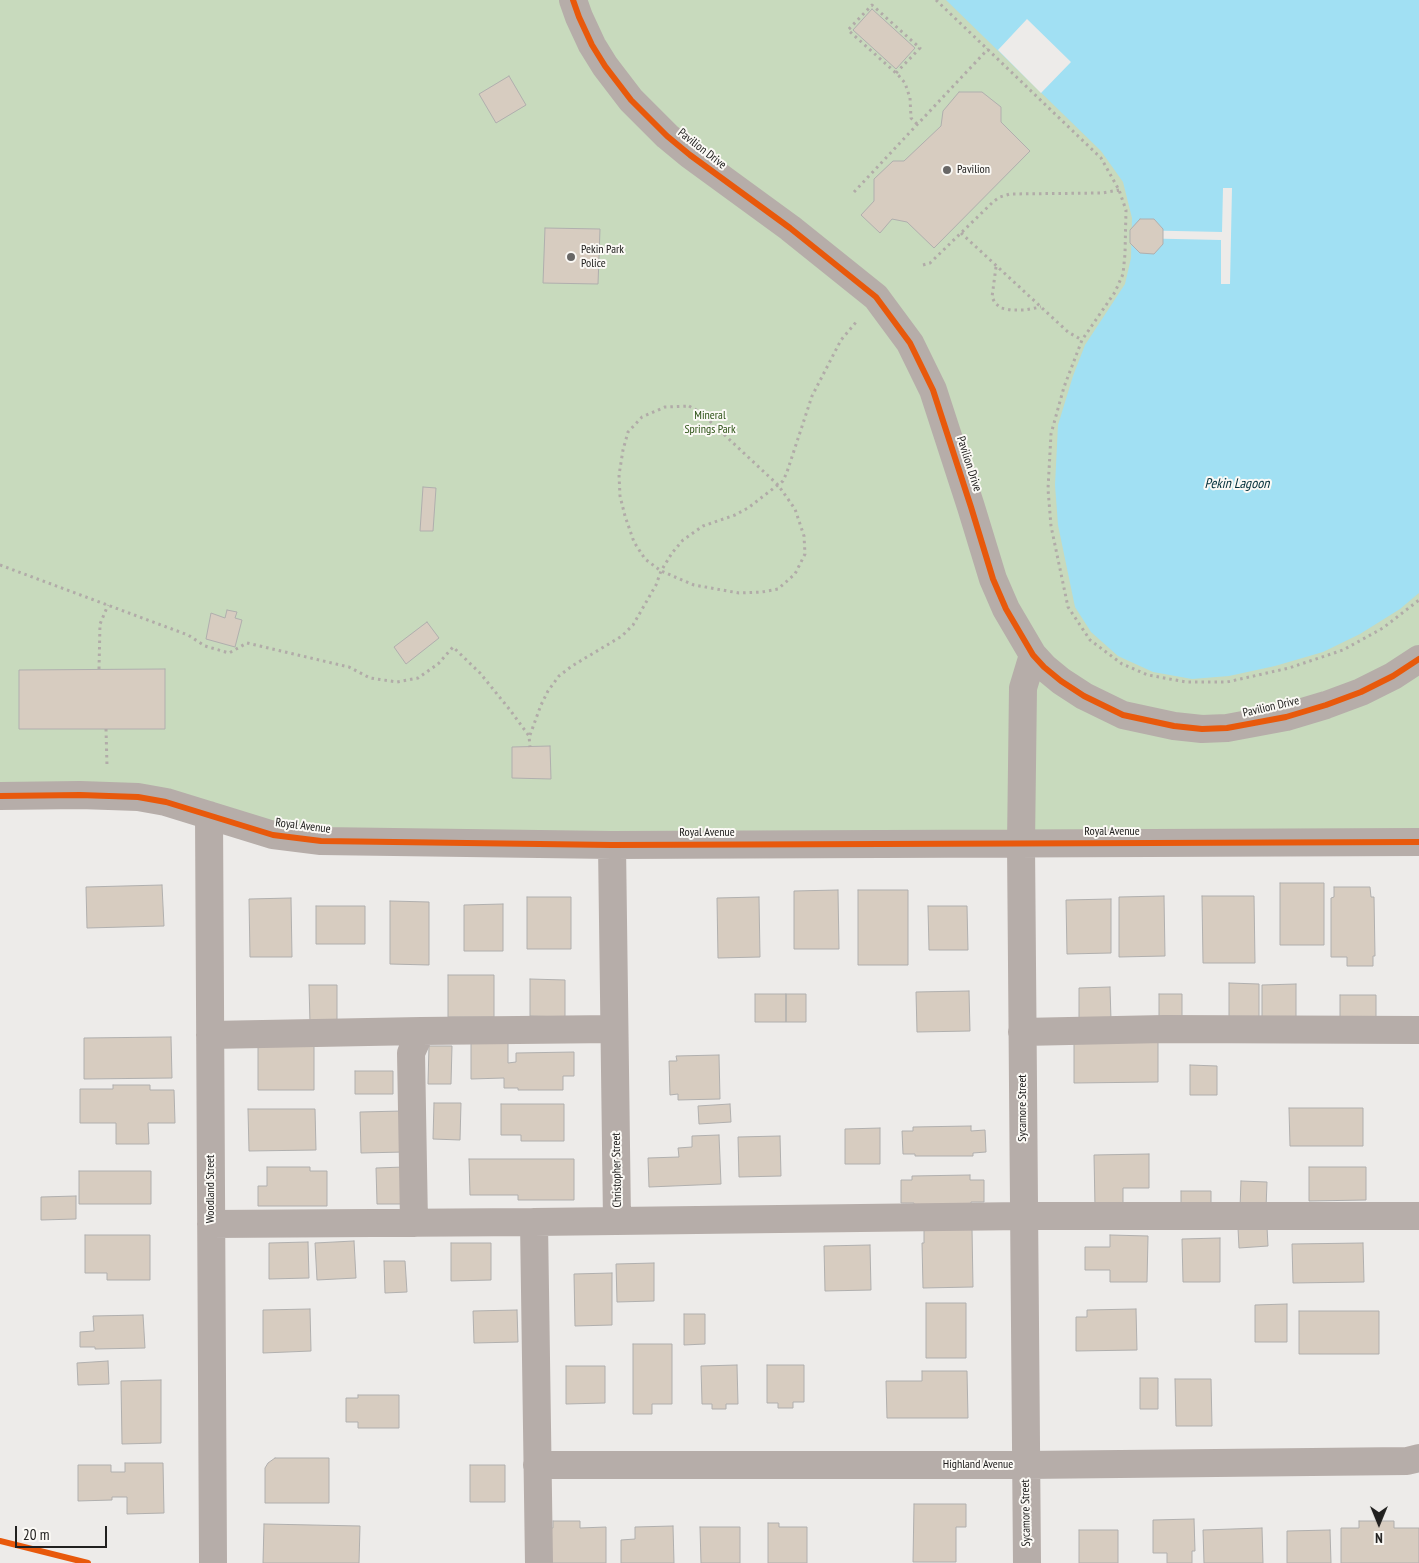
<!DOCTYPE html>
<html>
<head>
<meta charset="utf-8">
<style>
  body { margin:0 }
  #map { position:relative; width:1419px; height:1563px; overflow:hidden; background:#edebe9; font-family:"PT Sans Narrow",sans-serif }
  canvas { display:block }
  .north { position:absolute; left:1354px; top:1498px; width:50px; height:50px; -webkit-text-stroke:4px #fbf9f5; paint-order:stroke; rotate:180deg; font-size:14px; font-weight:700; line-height:20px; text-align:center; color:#21201f }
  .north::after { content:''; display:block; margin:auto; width:18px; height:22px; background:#21201f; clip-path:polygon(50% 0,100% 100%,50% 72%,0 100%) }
  .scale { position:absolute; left:15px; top:1526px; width:92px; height:22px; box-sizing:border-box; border:2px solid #21201f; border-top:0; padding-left:6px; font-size:15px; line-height:18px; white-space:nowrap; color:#21201f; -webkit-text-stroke:4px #fbf9f5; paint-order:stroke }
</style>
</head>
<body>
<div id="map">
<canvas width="1419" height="1563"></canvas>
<div class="north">N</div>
<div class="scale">20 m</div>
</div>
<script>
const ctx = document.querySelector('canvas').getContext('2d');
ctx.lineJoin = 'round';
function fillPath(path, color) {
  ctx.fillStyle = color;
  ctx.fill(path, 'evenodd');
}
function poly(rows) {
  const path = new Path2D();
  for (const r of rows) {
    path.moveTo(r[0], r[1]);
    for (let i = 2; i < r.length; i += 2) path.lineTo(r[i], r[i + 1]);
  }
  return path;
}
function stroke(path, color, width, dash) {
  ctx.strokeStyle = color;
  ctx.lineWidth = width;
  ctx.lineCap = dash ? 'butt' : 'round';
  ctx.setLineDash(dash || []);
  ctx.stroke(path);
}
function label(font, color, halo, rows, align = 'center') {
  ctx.font = font + ' "PT Sans Narrow",sans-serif';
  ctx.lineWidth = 4;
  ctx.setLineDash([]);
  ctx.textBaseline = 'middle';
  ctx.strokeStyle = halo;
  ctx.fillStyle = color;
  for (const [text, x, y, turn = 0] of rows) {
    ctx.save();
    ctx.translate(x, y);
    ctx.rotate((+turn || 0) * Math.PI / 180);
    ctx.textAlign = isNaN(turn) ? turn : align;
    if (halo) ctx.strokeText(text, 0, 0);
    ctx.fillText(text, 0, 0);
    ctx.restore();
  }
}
const green = poly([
  [0,0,1419,0,1419,841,344,841,209,815,0,798]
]);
const water = poly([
  [946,0,1419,0,1419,593,1400,609,1360,634,1323,652,1275,666,1229,676,1192,679,1153,672,1118,656,1091,632,1075,607,1058,525,1055,485,1058,425,1073,376,1085,345,1125,284,1131,258,1132,218,1123,182,1101,151]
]);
const pier = poly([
  [1027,19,1071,62,1041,93,998,50],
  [1223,188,1232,188,1230,284,1221,284,1221,240,1130,238,1130,230,1222,232]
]);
const building = poly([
  [872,9,915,48,896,69,853,30,872,9],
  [509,76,526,105,496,123,479,94,509,76],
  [959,92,982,92,1001,107,1001,122,1030,151,934,248,907,222,892,219,880,233,861,215,874,201,874,179,893,161,904,161,941,126,943,111,959,92],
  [1140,219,1154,219,1163,229,1163,244,1154,254,1140,253,1130,243,1130,230,1140,219],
  [545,228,600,229,598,284,543,283,545,228],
  [423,487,436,488,433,531,420,531,423,487],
  [227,610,237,612,235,618,242,620,235,647,206,639,211,613,225,618,227,610],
  [427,622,439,638,406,664,394,647,427,622],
  [165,669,165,729,19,729,19,670,165,669],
  [550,746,551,779,512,778,512,747,550,746],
  [1280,883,1324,883,1324,945,1280,945,1280,883],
  [162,885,164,926,87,928,86,887,162,885],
  [1334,887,1370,887,1371,897,1374,897,1375,956,1373,956,1373,966,1347,966,1347,957,1331,957,1331,898,1334,897,1334,887],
  [838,890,839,949,794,949,794,891,838,890],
  [858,890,908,890,908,965,858,965,858,890],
  [1164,896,1165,956,1119,957,1119,897,1164,896],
  [1202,896,1254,896,1255,963,1203,963,1202,896],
  [527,897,571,897,571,949,527,949,527,897],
  [759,897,760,957,718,958,717,898,759,897],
  [291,898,292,957,250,957,249,899,291,898],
  [1111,899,1111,953,1067,954,1066,900,1111,899],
  [390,901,429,902,429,965,390,964,390,901],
  [503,904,503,951,464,951,464,905,503,904],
  [316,906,365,906,365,944,316,944,316,906],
  [928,906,967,906,968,950,929,950,928,906],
  [448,975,494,975,494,1017,448,1017,448,975],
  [530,979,565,980,565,1017,530,1016,530,979],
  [1229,983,1259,984,1259,1022,1229,1021,1229,983],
  [1296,984,1296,1021,1262,1021,1262,985,1296,984],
  [309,985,337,985,337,1022,310,1023,309,985],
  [1110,987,1111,1020,1079,1021,1079,988,1110,987],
  [969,991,970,1031,917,1032,916,992,969,991],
  [755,994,786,994,786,1022,755,1022,755,994],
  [786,994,806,994,806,1022,786,1022,786,994],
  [1159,994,1182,994,1182,1021,1159,1021,1159,994],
  [1340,995,1376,995,1376,1022,1340,1022,1340,995],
  [171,1037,172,1078,84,1079,84,1038,171,1037],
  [508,1041,508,1063,516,1062,516,1053,574,1052,574,1076,563,1076,563,1090,518,1090,518,1088,504,1088,504,1078,471,1079,471,1042,508,1041],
  [1158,1042,1158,1082,1074,1083,1074,1043,1158,1042],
  [258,1045,314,1045,314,1090,258,1090,258,1045],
  [429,1046,452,1046,451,1084,428,1084,429,1046],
  [719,1055,720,1099,678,1100,678,1094,670,1095,669,1061,677,1061,676,1056,719,1055],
  [1190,1065,1217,1066,1217,1095,1190,1095,1190,1065],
  [355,1071,393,1071,393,1094,355,1094,355,1071],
  [113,1085,150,1085,150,1090,174,1090,175,1123,148,1123,149,1144,116,1144,116,1123,80,1123,80,1089,113,1089,113,1085],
  [434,1103,461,1103,460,1140,433,1139,434,1103],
  [501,1104,564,1104,564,1141,521,1141,521,1135,501,1135,501,1104],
  [730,1104,731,1122,699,1124,698,1106,730,1104],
  [1289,1108,1363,1108,1363,1146,1290,1146,1289,1108],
  [248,1109,315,1109,316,1150,249,1151,248,1109],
  [403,1111,404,1152,361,1153,360,1112,403,1111],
  [971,1126,971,1131,985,1130,986,1152,973,1153,973,1156,915,1156,915,1154,903,1154,902,1131,913,1131,913,1127,971,1126],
  [880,1128,880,1164,845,1164,845,1129,880,1128],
  [719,1135,721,1184,649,1187,648,1158,679,1157,678,1148,692,1147,692,1136,719,1135],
  [780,1136,781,1176,739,1177,738,1137,780,1136],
  [1149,1154,1149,1188,1123,1188,1123,1206,1095,1207,1094,1155,1149,1154],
  [469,1159,574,1159,574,1200,518,1200,518,1195,470,1195,469,1159],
  [267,1167,310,1167,310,1171,327,1171,327,1206,258,1206,258,1186,267,1186,267,1167],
  [404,1167,405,1204,377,1204,376,1168,404,1167],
  [1309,1167,1366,1167,1366,1200,1309,1201,1309,1167],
  [79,1171,151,1171,151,1204,79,1204,79,1171],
  [970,1175,970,1180,984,1180,984,1202,971,1202,971,1205,914,1206,914,1203,901,1203,901,1180,912,1180,912,1176,970,1175],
  [1241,1181,1267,1182,1266,1208,1240,1208,1241,1181],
  [1181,1191,1211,1191,1211,1208,1181,1208,1181,1191],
  [76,1196,76,1219,41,1220,41,1197,76,1196],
  [1267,1227,1268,1246,1239,1248,1238,1228,1267,1227],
  [972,1228,973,1287,923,1288,922,1243,924,1243,924,1229,972,1228],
  [85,1235,150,1235,150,1280,107,1280,107,1273,85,1273,85,1235],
  [1110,1235,1148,1236,1147,1282,1110,1282,1110,1270,1085,1270,1085,1247,1110,1247,1110,1235],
  [1220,1238,1220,1282,1183,1282,1182,1239,1220,1238],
  [354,1241,356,1278,317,1280,315,1243,354,1241],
  [308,1242,309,1278,269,1279,269,1243,308,1242],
  [451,1243,491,1243,491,1280,451,1281,451,1243],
  [1363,1243,1364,1282,1293,1283,1292,1244,1363,1243],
  [870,1245,871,1290,825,1291,824,1246,870,1245],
  [384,1261,405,1261,407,1292,385,1293,384,1261],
  [654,1263,654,1301,617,1302,616,1264,654,1263],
  [612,1273,612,1325,575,1326,574,1274,612,1273],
  [926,1303,966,1303,966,1358,926,1358,926,1303],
  [1287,1304,1287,1342,1255,1342,1255,1305,1287,1304],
  [310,1309,311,1351,263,1353,263,1310,310,1309],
  [1136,1309,1137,1350,1076,1351,1076,1317,1087,1317,1087,1310,1136,1309],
  [517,1310,518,1342,474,1343,473,1311,517,1310],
  [1299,1311,1379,1311,1379,1354,1299,1354,1299,1311],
  [684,1314,705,1314,705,1344,684,1345,684,1314],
  [143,1315,145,1348,95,1349,95,1347,80,1347,80,1332,94,1331,93,1316,143,1315],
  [633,1344,672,1344,672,1404,652,1404,652,1414,633,1414,633,1344],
  [108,1361,109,1384,78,1385,77,1363,108,1361],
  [737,1365,738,1404,726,1404,726,1409,712,1409,712,1404,702,1404,701,1366,737,1365],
  [767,1365,804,1365,804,1402,793,1402,793,1408,778,1408,778,1403,767,1403,767,1365],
  [566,1366,605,1366,605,1403,566,1404,566,1366],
  [922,1371,967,1371,968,1418,887,1418,886,1381,922,1381,922,1371],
  [1140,1378,1158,1378,1158,1409,1140,1409,1140,1378],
  [1175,1379,1211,1379,1212,1426,1176,1426,1175,1379],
  [161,1380,161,1443,122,1444,121,1381,161,1380],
  [358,1395,399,1395,399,1428,358,1428,358,1422,346,1422,346,1398,358,1398,358,1395],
  [275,1458,329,1458,329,1503,265,1503,265,1468,268,1463,275,1458],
  [125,1463,163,1463,164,1513,127,1514,127,1497,112,1497,112,1500,78,1501,78,1465,111,1465,111,1472,125,1472,125,1463],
  [470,1465,505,1465,505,1502,470,1502,470,1465],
  [914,1504,966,1504,966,1527,956,1527,956,1562,913,1562,914,1504],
  [1194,1519,1195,1551,1192,1551,1192,1563,1167,1563,1167,1553,1153,1553,1153,1520,1194,1519],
  [553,1521,580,1521,580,1528,606,1527,606,1563,551,1563,550,1528,553,1528,553,1521],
  [1359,1521,1394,1521,1394,1528,1419,1528,1419,1563,1341,1563,1341,1528,1359,1528,1359,1521],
  [768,1523,779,1523,779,1527,807,1527,807,1563,768,1563,768,1523],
  [264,1524,360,1526,359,1563,263,1563,264,1524],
  [673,1526,674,1563,621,1563,621,1540,635,1539,635,1527,673,1526],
  [700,1527,740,1527,740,1563,701,1563,700,1527],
  [1262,1528,1263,1563,1204,1563,1203,1530,1262,1528],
  [1079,1530,1118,1530,1118,1563,1079,1563,1079,1530],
  [1330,1530,1331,1563,1287,1563,1287,1531,1330,1530]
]);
const path = poly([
  [936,0,1101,158,1119,190,1126,210,1125,254,1123,274,1115,292,1082,340,1064,387,1051,434,1048,489,1051,526,1068,607,1090,640,1122,664,1148,675,1186,682,1227,682,1289,668,1343,650,1383,628,1419,600],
  [896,73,920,48,872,5,848,30,896,73,899,76,905,83,910,98,911,118,918,125],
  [854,192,988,49],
  [961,233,1068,332,1082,340],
  [923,265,930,263,994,201,1000,197,1010,194,1102,193,1119,190],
  [996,267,992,297,995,303,1001,308,1011,310,1025,310,1041,307],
  [689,406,700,412,778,485,795,509,804,536,805,554,795,574,778,589,762,592,739,593,694,585,661,571,645,559,634,542,625,516,620,496,619,475,623,450,628,432,642,417,665,407,689,406],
  [0,565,188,635,205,646,229,653,247,643,349,667,370,678,397,682,418,678,438,664,453,647,480,673,510,710,529,736,530,747],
  [99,669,100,624,108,605],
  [106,729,107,766],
  [530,735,541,705,548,691,559,676,572,666,622,636,633,625,656,585,661,571,672,553,683,540,703,526,735,515,748,508,783,481,787,472,812,396,841,340,857,321]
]);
const minor = poly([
  [573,0,579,17,592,45,605,66,631,100,667,136,690,155,790,228,876,297,910,343,933,390,971,507,993,579,1006,609,1033,655,1044,667,1061,681,1084,696,1123,715,1174,726,1202,729,1227,728,1286,717,1326,705,1361,692,1393,676,1419,659],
  [0,796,80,795,138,797,166,802,273,835,321,841,612,845,1419,842],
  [209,815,213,1563],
  [612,845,617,1221],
  [1022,1032,1164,1029,1419,1030],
  [210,1035,421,1031],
  [534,1222,539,1563],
  [414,1223,411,1053,421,1031,614,1029],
  [211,1224,534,1222,1024,1216,1419,1216],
  [537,1465,1025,1465,1407,1461,1419,1458],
  [1027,1563,1021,844,1023,688,1033,655]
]);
const cycleway = poly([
  [573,0,579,17,592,45,605,66,631,100,667,136,690,155,790,228,876,297,910,343,933,390,971,507,993,579,1006,609,1033,655,1044,667,1061,681,1084,696,1123,715,1174,726,1202,729,1227,728,1286,717,1326,705,1361,692,1393,676,1419,659],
  [0,796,80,795,138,797,166,802,273,835,321,841,612,845,1419,842],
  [0,1541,88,1563]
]);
const markers = [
  [947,170,5,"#686766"],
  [571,257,5,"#686766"]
];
const streetNames = [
  ["Pavilion Drive",702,149,38],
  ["Pavilion Drive",969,464,72],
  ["Pavilion Drive",1271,707,-13],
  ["Royal Avenue",303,826,7],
  ["Royal Avenue",1112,832],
  ["Royal Avenue",707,833],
  ["Sycamore Street",1023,1108,-90],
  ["Christopher Street",617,1170,-91],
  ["Woodland Street",211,1189,-90],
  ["Highland Avenue",978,1465],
  ["Sycamore Street",1026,1513,-91]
];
const poiNames = [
  ["Pavilion",957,170],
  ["Pekin Park",581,250],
  ["Police",581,264]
];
const parkNames = [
  ["Mineral",710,416],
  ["Springs Park",710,430]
];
const waterNames = [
  ["Pekin Lagoon",1237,484]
];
fillPath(green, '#c8dabd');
fillPath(water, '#a1e0f3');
fillPath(pier, '#edebe9');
fillPath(building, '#d7ccc0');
stroke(building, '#b0afae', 1);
stroke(path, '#b1aba8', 3, [2.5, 4]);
stroke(minor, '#b6ada9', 28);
stroke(cycleway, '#e8590c', 6);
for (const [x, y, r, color] of markers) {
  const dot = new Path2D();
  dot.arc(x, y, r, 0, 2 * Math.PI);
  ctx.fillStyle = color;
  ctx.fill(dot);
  stroke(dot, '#fbf9f5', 2);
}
label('12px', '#21201f', '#fbf9f5', streetNames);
label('12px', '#21201f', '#fbf9f5', poiNames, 'left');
label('12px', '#2c5215', '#fbf9f5', parkNames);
label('italic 14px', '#012e39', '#fbf9f5', waterNames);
</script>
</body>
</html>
